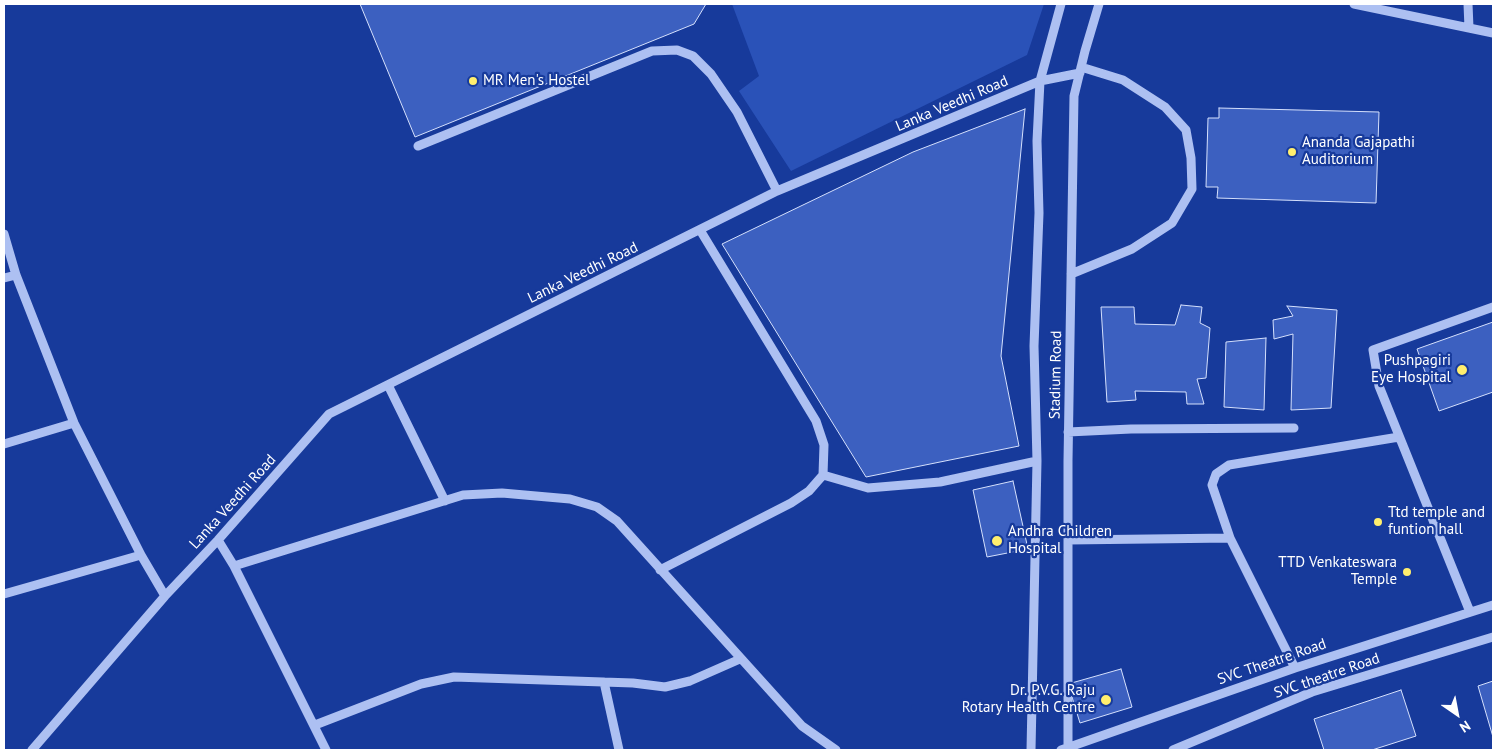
<!DOCTYPE html>
<html>
<head>
<meta charset="utf-8">
<style>
  body { margin:0 }
  #map { position:relative; width:1497px; height:754px; overflow:hidden; background:#173a9b; font-family:"PT Sans",sans-serif }
  canvas { display:block }
  .frame { position:absolute; inset:0; border:5px solid #fff; pointer-events:none }
  .north { position:absolute; left:1432px; top:689px; width:50px; height:50px; -webkit-text-stroke:4px #173a9b; paint-order:stroke; rotate:147deg; font-size:14px; font-weight:700; line-height:20px; text-align:center; color:#fff }
  .north::after { content:''; display:block; margin:auto; width:18px; height:22px; background:#fff; clip-path:polygon(50% 0,100% 100%,50% 72%,0 100%) }
</style>
</head>
<body>
<div id="map">
<canvas width="1497" height="754"></canvas>
<div class="frame"></div>
<div class="north">N</div>
</div>
<script>
const ctx = document.querySelector('canvas').getContext('2d');
ctx.lineJoin = 'round';
function fillPath(path, color) {
  ctx.fillStyle = color;
  ctx.fill(path, 'evenodd');
}
function poly(rows) {
  const path = new Path2D();
  for (const r of rows) {
    path.moveTo(r[0], r[1]);
    for (let i = 2; i < r.length; i += 2) path.lineTo(r[i], r[i + 1]);
  }
  return path;
}
function stroke(path, color, width, dash) {
  ctx.strokeStyle = color;
  ctx.lineWidth = width;
  ctx.lineCap = dash ? 'butt' : 'round';
  ctx.setLineDash(dash || []);
  ctx.stroke(path);
}
function label(font, color, halo, rows, align = 'center') {
  ctx.font = font + ' "PT Sans",sans-serif';
  ctx.lineWidth = 4.5;
  ctx.setLineDash([]);
  ctx.textBaseline = 'middle';
  ctx.strokeStyle = halo;
  ctx.fillStyle = color;
  for (const [text, x, y, turn = 0] of rows) {
    ctx.save();
    ctx.translate(x, y);
    ctx.rotate((+turn || 0) * Math.PI / 180);
    ctx.textAlign = isNaN(turn) ? turn : align;
    if (halo) ctx.strokeText(text, 0, 0);
    ctx.fillText(text, 0, 0);
    ctx.restore();
  }
}
const green = poly([
  [732,4,1044,4,1027,55,791,171,739,91,759,76]
]);
const building = poly([
  [360,4,706,4,694,24,415,137,360,4],
  [1219,108,1379,112,1376,203,1217,198,1218,187,1206,187,1208,118,1219,118,1219,108],
  [1025,109,1001,356,1019,446,866,477,722,244,913,152,1025,109],
  [1181,305,1202,307,1200,323,1210,328,1206,378,1197,379,1204,404,1187,404,1186,392,1135,391,1136,400,1107,402,1101,307,1134,307,1135,324,1175,325,1181,305],
  [1287,306,1337,310,1331,408,1291,410,1293,334,1274,339,1273,320,1293,316,1287,306],
  [1493,322,1493,392,1439,411,1417,349,1493,322],
  [1266,338,1264,410,1224,407,1226,342,1266,338],
  [1013,481,1028,549,987,557,973,490,1013,481],
  [1121,669,1132,707,1080,723,1068,684,1121,669],
  [1493,681,1493,737,1478,686,1493,681],
  [1401,690,1416,736,1372,750,1324,750,1314,719,1401,690]
]);
const minor = poly([
  [1354,4,1493,33],
  [1468,4,1469,28],
  [418,146,652,51,677,50,693,56,711,74,737,112,777,191],
  [4,234,16,275,74,423,141,555,165,596],
  [1071,274,1132,249,1172,223,1192,189,1191,158,1186,130,1165,107,1123,80,1081,67],
  [4,278,16,275],
  [388,385,445,501],
  [1068,432,1131,429,1294,428],
  [4,444,74,423],
  [823,475,868,488,940,482,1037,461],
  [218,540,234,566,326,750],
  [1068,540,1230,538],
  [234,566,463,495,502,493,570,499,597,507,617,521,802,726,836,750],
  [660,570,791,503,809,491,823,475,824,445,816,421,700,230],
  [4,594,141,555],
  [1470,612,1379,386,1373,350,1493,307],
  [1295,668,1230,538,1212,485,1216,474,1229,465,1399,437],
  [604,682,619,750],
  [315,725,421,684,454,677,633,683,665,687,690,681,740,659],
  [32,750,165,596,218,540,329,414,777,191,1040,81,1080,73],
  [1031,750,1037,461,1034,346,1039,213,1037,141,1040,81,1061,4],
  [1061,750,1295,668,1493,605],
  [1068,750,1068,461,1074,96,1085,51,1099,4],
  [1173,750,1312,692,1493,637]
]);
const markers = [
  [473,81,5,"#ffee6e"],
  [1292,152,5,"#ffee6e"],
  [1462,370,6,"#ffee6e"],
  [1378,522,5,"#ffee6e"],
  [997,541,6,"#ffee6e"],
  [1407,572,5,"#ffee6e"],
  [1106,700,6,"#ffee6e"]
];
const poiNames = [
  ["MR Men's Hostel",483,81],
  ["Ananda Gajapathi",1302,143],
  ["Auditorium",1302,160],
  ["Pushpagiri",1451,361,"right"],
  ["Eye Hospital",1451,378,"right"],
  ["Ttd temple and",1388,513],
  ["funtion hall",1388,530],
  ["Andhra Children",1008,532],
  ["Hospital",1008,549],
  ["TTD Venkateswara",1397,563,"right"],
  ["Temple",1397,580,"right"],
  ["Dr. P.V.G. Raju",1095,691,"right"],
  ["Rotary Health Centre",1095,708,"right"]
];
const streetNames = [
  ["Lanka Veedhi Road",952,104,-23],
  ["Lanka Veedhi Road",583,273,-26],
  ["Stadium Road",1056,375,-89],
  ["Lanka Veedhi Road",233,502,-48],
  ["SVC Theatre Road",1272,662,-19],
  ["SVC theatre Road",1327,676,-19]
];
fillPath(green, '#2a52b8');
fillPath(building, '#3c60c0');
stroke(building, '#d5e0fc', 1);
stroke(minor, '#adc0f2', 9);
for (const [x, y, r, color] of markers) {
  const dot = new Path2D();
  dot.arc(x, y, r, 0, 2 * Math.PI);
  ctx.fillStyle = color;
  ctx.fill(dot);
  stroke(dot, '#173a9b', 2);
}
label('15px', '#fff', '#173a9b', poiNames, 'left');
label('15px', '#fff', '#173a9b', streetNames);
</script>
</body>
</html>
